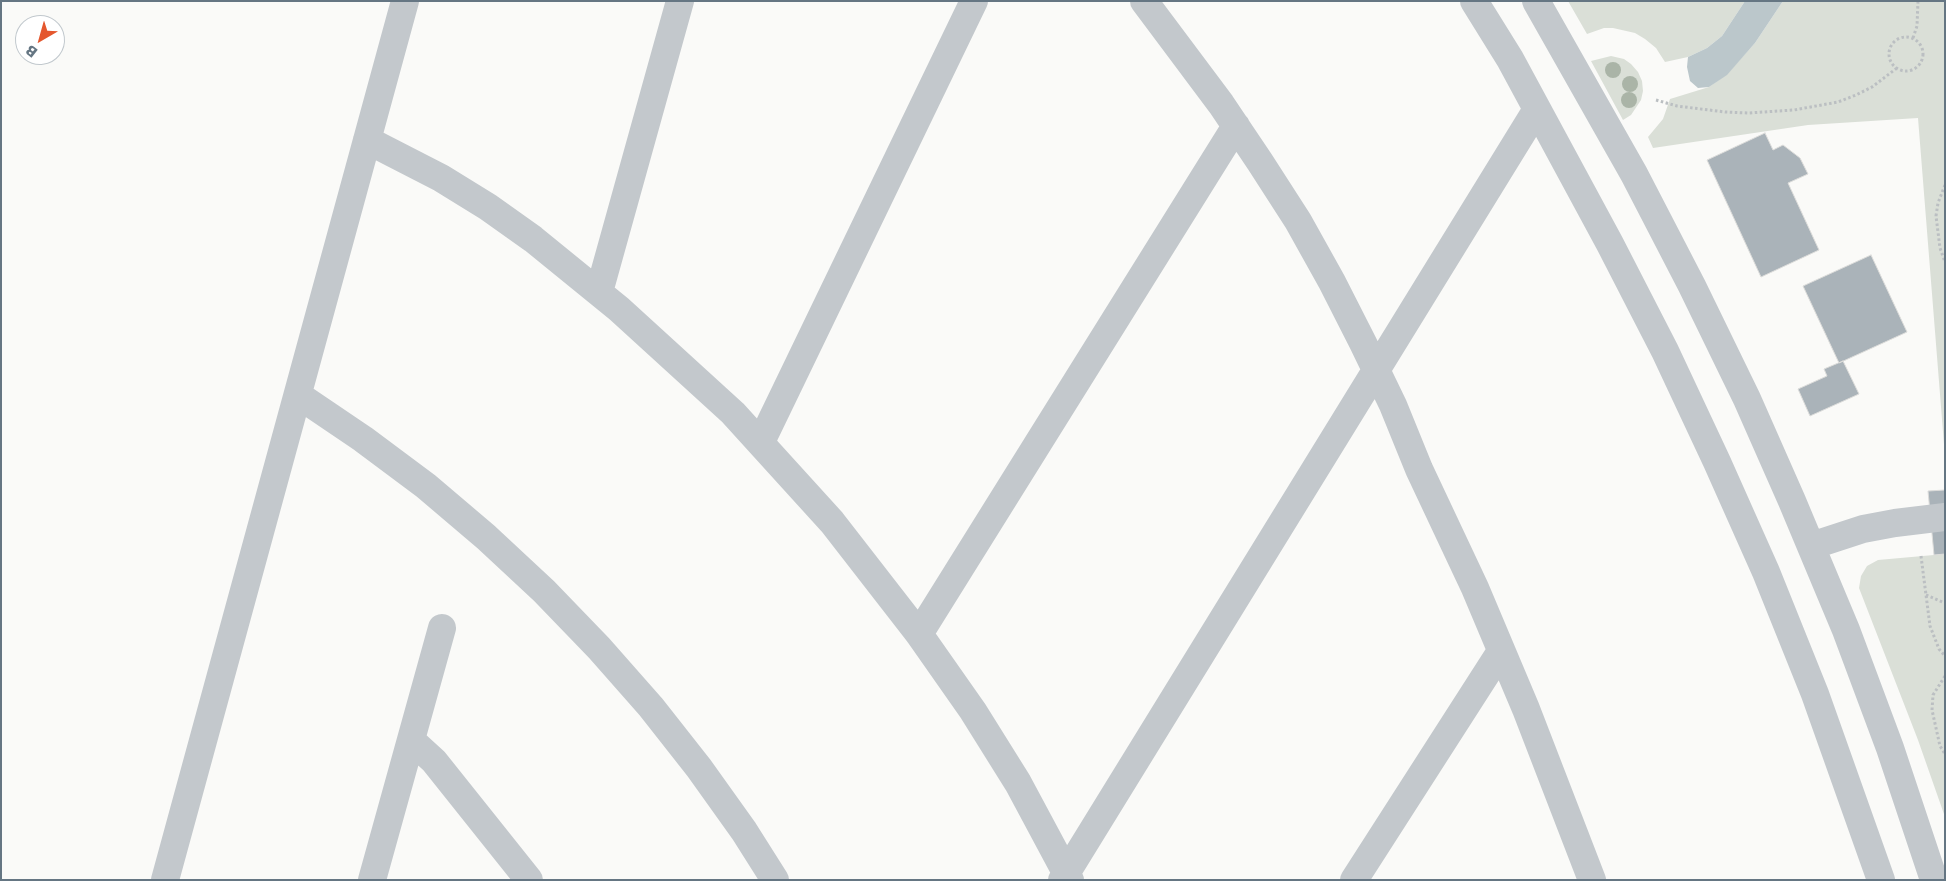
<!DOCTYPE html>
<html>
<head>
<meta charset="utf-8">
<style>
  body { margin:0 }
  #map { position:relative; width:1946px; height:881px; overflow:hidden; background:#fafaf8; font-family:"DejaVu Sans",sans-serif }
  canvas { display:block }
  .frame { position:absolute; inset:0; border:2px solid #657683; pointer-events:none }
  .north { position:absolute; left:15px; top:15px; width:50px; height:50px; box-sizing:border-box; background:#fff; border:1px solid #c1c8cd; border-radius:50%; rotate:218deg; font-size:14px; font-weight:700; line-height:20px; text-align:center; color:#657683 }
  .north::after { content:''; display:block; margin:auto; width:18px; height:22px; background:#e4572e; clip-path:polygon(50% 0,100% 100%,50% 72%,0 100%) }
</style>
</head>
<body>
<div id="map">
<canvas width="1946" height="881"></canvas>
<div class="frame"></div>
<div class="north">B</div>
</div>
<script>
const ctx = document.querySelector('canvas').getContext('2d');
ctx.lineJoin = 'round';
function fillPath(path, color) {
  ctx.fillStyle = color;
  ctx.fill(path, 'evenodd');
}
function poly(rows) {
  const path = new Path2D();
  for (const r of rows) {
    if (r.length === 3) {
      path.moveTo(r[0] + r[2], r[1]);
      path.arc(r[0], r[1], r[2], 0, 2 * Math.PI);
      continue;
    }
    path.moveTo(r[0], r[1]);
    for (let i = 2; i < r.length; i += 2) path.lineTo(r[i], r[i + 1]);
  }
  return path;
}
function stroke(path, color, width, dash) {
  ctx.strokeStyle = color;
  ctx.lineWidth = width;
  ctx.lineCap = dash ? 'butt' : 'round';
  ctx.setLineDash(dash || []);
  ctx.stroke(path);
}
const green = poly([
  [1568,1,1745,1,1722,36,1707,48,1688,57,1665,62,1656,48,1645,39,1635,33,1613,28,1604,28,1587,34],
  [1783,1,1945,1,1945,457,1918,118,1808,125,1653,148,1648,137,1663,119,1670,99,1709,87,1727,74,1755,43],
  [1611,56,1624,59,1631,64,1638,72,1642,81,1643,91,1641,100,1631,115,1623,120,1591,61],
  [1945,554,1945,817,1918,740,1859,588,1861,576,1867,566,1878,560]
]);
const water = poly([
  [1745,1,1783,1,1755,43,1727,75,1709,87,1698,88,1690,81,1687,67,1688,57,1707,48,1722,36]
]);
const building = poly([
  [1765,133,1773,150,1783,145,1800,158,1808,174,1788,183,1819,250,1761,277,1707,160,1765,133],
  [1871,255,1907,332,1839,363,1803,286,1871,255],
  [1843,361,1859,394,1810,416,1798,389,1827,376,1824,369,1843,361],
  [1945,490,1945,554,1934,555,1928,491,1945,490]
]);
const path = poly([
  [1906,54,17],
  [1913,38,1917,26,1918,1],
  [1656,100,1677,106,1725,112,1748,113,1794,110,1838,102,1856,95,1872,87,1897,68],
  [1945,185,1938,203,1936,216,1940,248,1945,262],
  [1921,556,1930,626,1939,649,1945,656],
  [1926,595,1945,603],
  [1945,676,1933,695,1932,710,1940,746,1945,754]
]);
const minor = poly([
  [1144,1,1221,104,1260,162,1298,221,1332,282,1363,343,1393,405,1419,469,1475,588,1526,709,1592,880],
  [1474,1,1510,59,1610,244,1665,351,1717,462,1766,572,1815,694,1881,880],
  [1536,1,1634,174,1692,286,1747,399,1792,501,1846,630,1890,748,1934,880],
  [367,140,441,178,488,207,533,239,619,309,733,413,832,522,919,634,973,711,1018,783,1070,880],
  [599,292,680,1],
  [298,395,363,439,426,486,486,537,544,591,599,648,651,707,699,768,744,831,775,880],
  [761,442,974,1],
  [1811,546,1863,529,1895,523,1945,517],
  [919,634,1236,126],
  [411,740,434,761,529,880],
  [165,880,405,1],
  [372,880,442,628],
  [1062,880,1537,109],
  [1354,880,1501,651]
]);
const trees = [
  [1613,70],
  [1630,84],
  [1629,100]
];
fillPath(green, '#dadfd7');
fillPath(water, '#bbc7cb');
fillPath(building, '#aab3b9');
stroke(building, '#dcdcda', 1);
stroke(path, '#bbbfc2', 3, [2.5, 2.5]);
stroke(minor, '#c3c8cc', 28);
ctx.fillStyle = '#aab4a7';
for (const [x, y] of trees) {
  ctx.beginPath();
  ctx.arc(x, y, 8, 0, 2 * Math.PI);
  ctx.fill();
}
</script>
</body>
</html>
